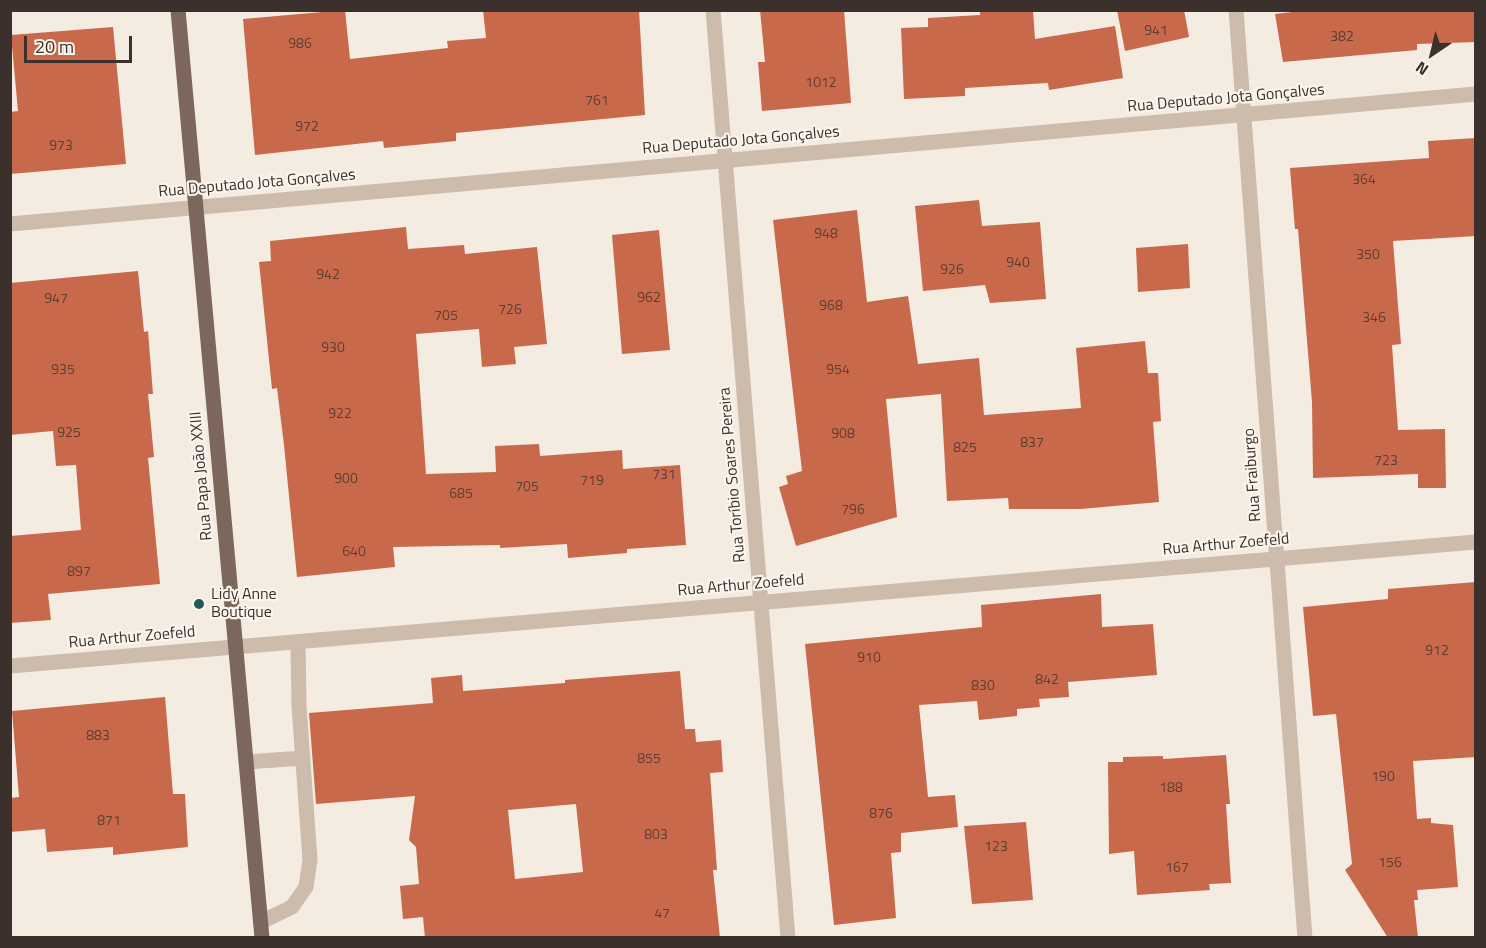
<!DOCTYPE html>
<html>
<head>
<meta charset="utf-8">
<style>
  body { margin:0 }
  #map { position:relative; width:1486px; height:948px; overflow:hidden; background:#f4ebe1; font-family:"Titillium Web",sans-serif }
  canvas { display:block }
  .frame { position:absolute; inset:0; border:12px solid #3b302b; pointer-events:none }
  .north { position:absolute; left:1402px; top:24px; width:60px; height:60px; -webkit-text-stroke:4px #fbf5ee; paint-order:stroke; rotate:215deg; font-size:16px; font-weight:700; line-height:24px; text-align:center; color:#3b302b }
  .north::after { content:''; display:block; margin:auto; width:21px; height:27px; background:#3b302b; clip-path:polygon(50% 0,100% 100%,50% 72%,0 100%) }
  .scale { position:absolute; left:24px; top:36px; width:108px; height:27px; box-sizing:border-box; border:3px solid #3b302b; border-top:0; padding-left:8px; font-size:18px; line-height:21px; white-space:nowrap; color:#3b302b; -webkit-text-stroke:4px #fbf5ee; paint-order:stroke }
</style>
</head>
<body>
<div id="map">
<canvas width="1486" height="948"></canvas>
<div class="frame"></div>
<div class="north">N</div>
<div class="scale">20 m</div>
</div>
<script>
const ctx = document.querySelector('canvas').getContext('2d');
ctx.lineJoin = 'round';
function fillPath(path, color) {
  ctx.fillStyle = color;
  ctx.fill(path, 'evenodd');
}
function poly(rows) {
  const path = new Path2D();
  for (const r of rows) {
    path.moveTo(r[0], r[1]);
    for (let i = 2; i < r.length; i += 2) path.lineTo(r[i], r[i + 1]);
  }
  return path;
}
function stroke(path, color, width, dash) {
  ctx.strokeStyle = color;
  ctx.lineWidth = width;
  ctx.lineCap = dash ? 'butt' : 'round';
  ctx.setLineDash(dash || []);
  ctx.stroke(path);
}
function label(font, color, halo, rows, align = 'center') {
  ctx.font = font + ' "Titillium Web",sans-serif';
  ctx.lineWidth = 4.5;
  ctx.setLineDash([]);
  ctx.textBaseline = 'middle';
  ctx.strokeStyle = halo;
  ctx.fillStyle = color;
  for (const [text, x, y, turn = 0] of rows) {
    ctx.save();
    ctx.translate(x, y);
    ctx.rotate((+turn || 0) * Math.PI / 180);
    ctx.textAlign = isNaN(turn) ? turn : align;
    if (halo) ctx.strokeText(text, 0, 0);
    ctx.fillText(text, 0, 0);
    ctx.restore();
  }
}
const building = poly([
  [345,10,350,59,448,48,447,41,486,38,483,10,639,10,645,115,456,133,456,141,384,148,383,141,255,155,243,19],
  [760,10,844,10,851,103,762,111,758,62,765,62],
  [980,10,1033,10,1035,39,1115,26,1123,78,1049,90,1048,83,965,88,965,96,904,99,901,28,928,27,928,18,980,15],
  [1117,10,1184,10,1189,37,1125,51],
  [1310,10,1476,10,1476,42,1417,44,1417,50,1283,62,1275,14],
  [113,27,126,164,10,174,10,112,18,111,11,35],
  [1476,138,1476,236,1393,241,1401,344,1392,345,1398,430,1445,429,1446,488,1418,488,1418,474,1313,478,1312,402,1298,229,1295,229,1290,168,1429,158,1428,141],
  [979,200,982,226,1040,222,1046,299,990,303,985,285,923,291,915,206],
  [857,210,867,302,908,296,918,364,979,358,984,415,1081,408,1076,348,1145,341,1148,373,1158,373,1161,421,1153,422,1159,502,1081,509,1009,509,1008,498,947,501,941,394,886,399,897,517,796,546,779,487,788,484,786,476,802,471,773,220],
  [406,227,408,249,464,245,465,254,537,247,547,344,514,347,516,364,482,367,479,329,416,334,426,474,496,472,495,446,539,444,540,456,622,450,623,469,680,465,686,545,627,549,627,553,568,558,567,544,500,548,500,545,393,547,395,567,297,577,284,445,277,388,272,389,259,262,271,261,270,241],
  [659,230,670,350,622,354,612,235],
  [1188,244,1190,288,1138,292,1136,248],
  [138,271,144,332,148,331,153,394,148,394,154,457,148,458,160,584,48,594,51,620,10,623,10,536,81,530,76,465,56,466,53,431,10,435,10,283],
  [1476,582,1476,757,1413,761,1417,819,1431,818,1431,823,1453,825,1458,887,1417,890,1418,900,1414,900,1418,938,1388,938,1345,870,1352,864,1336,714,1313,716,1303,607,1388,599,1388,589],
  [1101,594,1102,627,1153,624,1157,675,1068,682,1069,697,1039,699,1040,707,1017,709,1017,716,979,720,977,701,919,705,928,797,955,795,958,827,901,833,901,852,891,853,896,918,834,925,805,644,982,627,981,605],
  [680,671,685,729,695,729,696,742,721,740,723,772,710,773,717,870,713,870,720,938,425,938,423,917,403,919,400,886,419,884,416,847,409,840,415,796,316,804,309,713,433,703,431,678,462,675,463,691,565,683,565,680],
  [576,804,583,872,515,879,508,810],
  [165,697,173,794,185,794,188,847,113,855,113,847,47,852,45,829,10,832,10,798,19,797,12,711],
  [1226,755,1230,804,1226,804,1231,883,1209,884,1210,890,1137,895,1134,851,1109,854,1108,762,1123,762,1123,757,1163,756,1163,759],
  [1026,822,1033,900,972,904,964,826]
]);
const service = poly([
  [246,762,303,758],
  [261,922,292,907,306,887,310,860,299,706,298,642]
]);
const minor = poly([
  [713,10,788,938],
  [1236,10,1305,938],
  [10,224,1476,94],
  [10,666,1476,542]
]);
const primary = poly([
  [178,10,262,938]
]);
const markers = [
  [199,604,6,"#1f5a5e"]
];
const numberNames = [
  ["941",1156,32],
  ["382",1342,38],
  ["986",300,45],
  ["1012",821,84],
  ["761",597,102],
  ["972",307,128],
  ["973",61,147],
  ["364",1364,181],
  ["948",826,235],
  ["350",1368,256],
  ["940",1018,264],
  ["926",952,271],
  ["942",328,276],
  ["962",649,299],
  ["947",56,300],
  ["968",831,307],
  ["726",510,311],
  ["705",446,317],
  ["346",1374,319],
  ["930",333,349],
  ["935",63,371],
  ["954",838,371],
  ["922",340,415],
  ["925",69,434],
  ["908",843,435],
  ["837",1032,444],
  ["825",965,449],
  ["723",1386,462],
  ["731",664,476],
  ["900",346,480],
  ["719",592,482],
  ["705",527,488],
  ["685",461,495],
  ["796",853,511],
  ["640",354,553],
  ["897",79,573],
  ["912",1437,652],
  ["910",869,659],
  ["842",1047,681],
  ["830",983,687],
  ["883",98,737],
  ["855",649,760],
  ["190",1383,778],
  ["188",1171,789],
  ["876",881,815],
  ["871",109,822],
  ["803",656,836],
  ["123",996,848],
  ["156",1390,864],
  ["167",1177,869],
  ["47",662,915]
];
const streetNames = [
  ["Rua Deputado Jota Gonçalves",1226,99,-5],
  ["Rua Deputado Jota Gonçalves",741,141,-5],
  ["Rua Deputado Jota Gonçalves",257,184,-5],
  ["Rua Toríbio Soares Pereira",733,475,-95],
  ["Rua Fraiburgo",1253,475,-94],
  ["Rua Papa João XXIII",202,476,-95],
  ["Rua Arthur Zoefeld",1226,545,-5],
  ["Rua Arthur Zoefeld",741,586,-5],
  ["Rua Arthur Zoefeld",132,638,-5]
];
const poiNames = [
  ["Lidy Anne",211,595],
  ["Boutique",211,613]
];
fillPath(building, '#c8694b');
stroke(service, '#cdbbac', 15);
stroke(minor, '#cdbbac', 15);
stroke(primary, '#7d675c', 15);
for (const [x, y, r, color] of markers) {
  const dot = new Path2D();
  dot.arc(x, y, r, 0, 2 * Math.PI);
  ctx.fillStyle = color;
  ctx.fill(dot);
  stroke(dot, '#fbf5ee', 2);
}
label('14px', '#5e3e33', null, numberNames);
label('16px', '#3b302b', '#fbf5ee', streetNames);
label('16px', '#3b302b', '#fbf5ee', poiNames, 'left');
</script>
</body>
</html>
